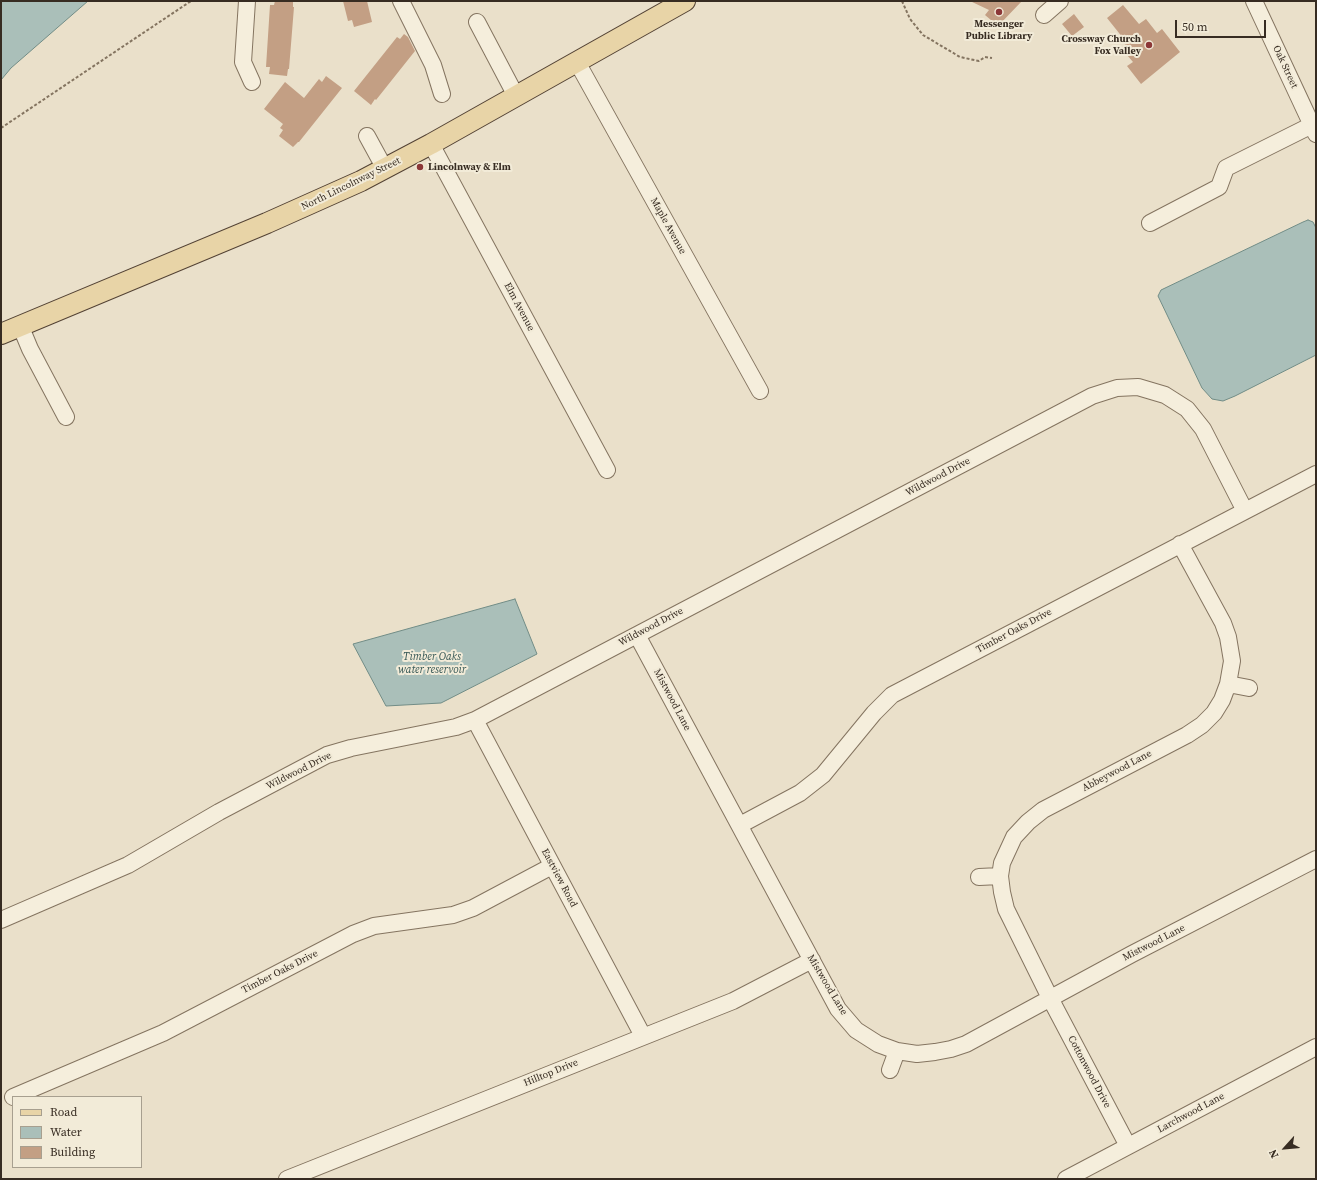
<!DOCTYPE html>
<html>
<head>
<meta charset="utf-8">
<style>
  body { margin:0 }
  #map { position:relative; width:1317px; height:1180px; overflow:hidden; background:#eae0ca; font-family:"Source Serif 4",serif }
  canvas { display:block }
  .frame { position:absolute; inset:0; border:2px solid #372c22; pointer-events:none }
  .legend { position:absolute; left:12px; top:1096px; width:130px; height:72px; box-sizing:border-box; background:#f2ebd8; border:1px solid #a79f8f; margin:0; padding:5px 7px; list-style:none; font-size:12px; color:#372c22 }
  .legend li { display:flex; align-items:center; gap:8px; height:20px }
  .legend b { width:20px; border:1px solid #a79f8f }
  .north { position:absolute; left:1265px; top:1128px; width:40px; height:40px; -webkit-text-stroke:3px #f2ebd8; paint-order:stroke; rotate:243deg; font-size:11px; font-weight:700; line-height:16px; text-align:center; color:#372c22 }
  .north::after { content:''; display:block; margin:auto; width:14px; height:18px; background:#372c22; clip-path:polygon(50% 0,100% 100%,50% 72%,0 100%) }
  .scale { position:absolute; left:1175px; top:20px; width:91px; height:18px; box-sizing:border-box; border:2px solid #372c22; border-top:0; padding-left:5px; font-size:12px; line-height:14px; white-space:nowrap; color:#372c22; -webkit-text-stroke:3px #f2ebd8; paint-order:stroke }
</style>
</head>
<body>
<div id="map">
<canvas width="1317" height="1180"></canvas>
<div class="frame"></div>
<ul class="legend">
<li><b style="height:5px;background:#e8d4a7"></b>Road</li>
<li><b style="height:11px;background:#aabfb9"></b>Water</li>
<li><b style="height:11px;background:#c39f84"></b>Building</li>
</ul>
<div class="north">N</div>
<div class="scale">50 m</div>
</div>
<script>
const ctx = document.querySelector('canvas').getContext('2d');
ctx.lineJoin = 'round';
function fillPath(path, color) {
  ctx.fillStyle = color;
  ctx.fill(path, 'evenodd');
}
function poly(rows) {
  const path = new Path2D();
  for (const r of rows) {
    path.moveTo(r[0], r[1]);
    for (let i = 2; i < r.length; i += 2) path.lineTo(r[i], r[i + 1]);
  }
  return path;
}
function stroke(path, color, width, dash) {
  ctx.strokeStyle = color;
  ctx.lineWidth = width;
  ctx.lineCap = dash ? 'butt' : 'round';
  ctx.setLineDash(dash || []);
  ctx.stroke(path);
}
function label(font, color, halo, rows, align = 'center') {
  ctx.font = font + ' "Source Serif 4",serif';
  ctx.lineWidth = 4;
  ctx.setLineDash([]);
  ctx.textBaseline = 'middle';
  ctx.strokeStyle = halo;
  ctx.fillStyle = color;
  for (const [text, x, y, turn = 0] of rows) {
    ctx.save();
    ctx.translate(x, y);
    ctx.rotate((+turn || 0) * Math.PI / 180);
    ctx.textAlign = isNaN(turn) ? turn : align;
    if (halo) ctx.strokeText(text, 0, 0);
    ctx.fillText(text, 0, 0);
    ctx.restore();
  }
}
const water = poly([
  [1,1,88,1,11,68,1,80,1,1],
  [1308,220,1313,222,1316,228,1316,355,1235,396,1223,401,1212,399,1202,388,1158,296,1161,290,1303,222,1308,220],
  [515,599,537,654,441,703,386,706,353,644,515,599]
]);
const building = poly([
  [275,1,293,1,293,7,294,7,289,69,288,69,287,76,269,74,270,67,266,67,270,5,274,5],
  [343,1,367,1,372,22,354,27,352,20,348,21],
  [970,1,1022,1,998,26,985,15,989,10],
  [1123,5,1139,24,1146,19,1157,33,1162,29,1180,52,1141,84,1127,66,1133,62,1121,48,1127,43,1107,18],
  [1074,14,1084,27,1072,36,1062,24],
  [404,34,408,37,415,51,376,100,375,99,371,105,354,91,397,37,400,39],
  [326,76,342,88,299,142,298,142,293,147,279,136,283,130,280,128,283,124,264,109,285,82,304,98,319,79,322,82]
]);
const path = poly([
  [902,1,910,19,923,35,960,57,979,61,985,57,992,58],
  [1,128,191,1]
]);
const minor = poly([
  [247,1,243,62,252,82],
  [401,1,433,65,442,94],
  [1254,1,1316,134],
  [1044,15,1060,1],
  [477,22,516,96],
  [577,62,760,391],
  [367,136,385,169],
  [431,144,607,470],
  [1150,223,1219,187,1226,168,1312,125],
  [20,325,30,349,66,417],
  [637,635,838,1009,856,1030,878,1044,897,1051,917,1054,935,1052,951,1049,966,1044,1132,954,1316,859],
  [1228,684,1249,688],
  [475,720,643,1036],
  [740,825,800,793,823,775,874,713,892,695,1316,474],
  [979,877,1000,876],
  [1,920,128,865,219,812,327,755,351,748,456,727,475,720,1092,396,1117,388,1138,387,1165,395,1187,409,1203,429,1245,511],
  [890,1070,897,1051],
  [13,1097,163,1033,353,934,374,926,453,915,473,908,552,866],
  [1128,1146,1050,998,1006,909,1002,892,1000,876,1002,863,1014,837,1028,822,1043,810,1187,735,1202,725,1214,713,1222,700,1228,684,1232,661,1228,637,1223,623,1180,544],
  [287,1179,733,1001,812,960],
  [1066,1179,1316,1047]
]);
const major = poly([
  [1,334,267,223,361,181,431,144,685,1]
]);
const markers = [
  [999,12,4,"#8c3737"],
  [1149,45,4,"#8c3737"],
  [420,167,4,"#8c3737"]
];
const poiNames = [
  ["Messenger",999,24],
  ["Public Library",999,36],
  ["Crossway Church",1141,39,"right"],
  ["Fox Valley",1141,51,"right"],
  ["Lincolnway & Elm",428,167,"left"]
];
const streetNames = [
  ["Oak Street",1285,67,65],
  ["North Lincolnway Street",351,184,-26],
  ["Maple Avenue",668,226,61],
  ["Elm Avenue",519,307,62],
  ["Wildwood Drive",938,477,-28],
  ["Wildwood Drive",651,627,-28],
  ["Timber Oaks Drive",1014,631,-28],
  ["Mistwood Lane",672,700,62],
  ["Wildwood Drive",299,771,-27],
  ["Abbeywood Lane",1117,771,-28],
  ["Eastview Road",559,878,62],
  ["Mistwood Lane",1154,943,-27],
  ["Timber Oaks Drive",280,972,-27],
  ["Mistwood Lane",827,985,59],
  ["Cottonwood Drive",1089,1072,62],
  ["Hilltop Drive",551,1073,-22],
  ["Larchwood Lane",1191,1113,-28]
];
const waterNames = [
  ["Timber Oaks",432,657],
  ["water reservoir",432,670]
];
fillPath(water, '#aabfb9');
stroke(water, '#718c86', 1);
fillPath(building, '#c39f84');
stroke(minor, '#847460', 18);
stroke(major, '#534234', 22);
stroke(path, '#847460', 2, [3, 2]);
stroke(minor, '#f5eedc', 16);
stroke(major, '#e8d4a7', 20);
for (const [x, y, r, color] of markers) {
  const dot = new Path2D();
  dot.arc(x, y, r, 0, 2 * Math.PI);
  ctx.fillStyle = color;
  ctx.fill(dot);
  stroke(dot, '#f2ebd8', 1.5);
}
label('bold 10px', '#372c22', '#f2ebd8', poiNames);
label('10px', '#372c22', '#f2ebd8', streetNames);
label('italic 11px', '#335553', '#f2ebd8', waterNames);
</script>
</body>
</html>
